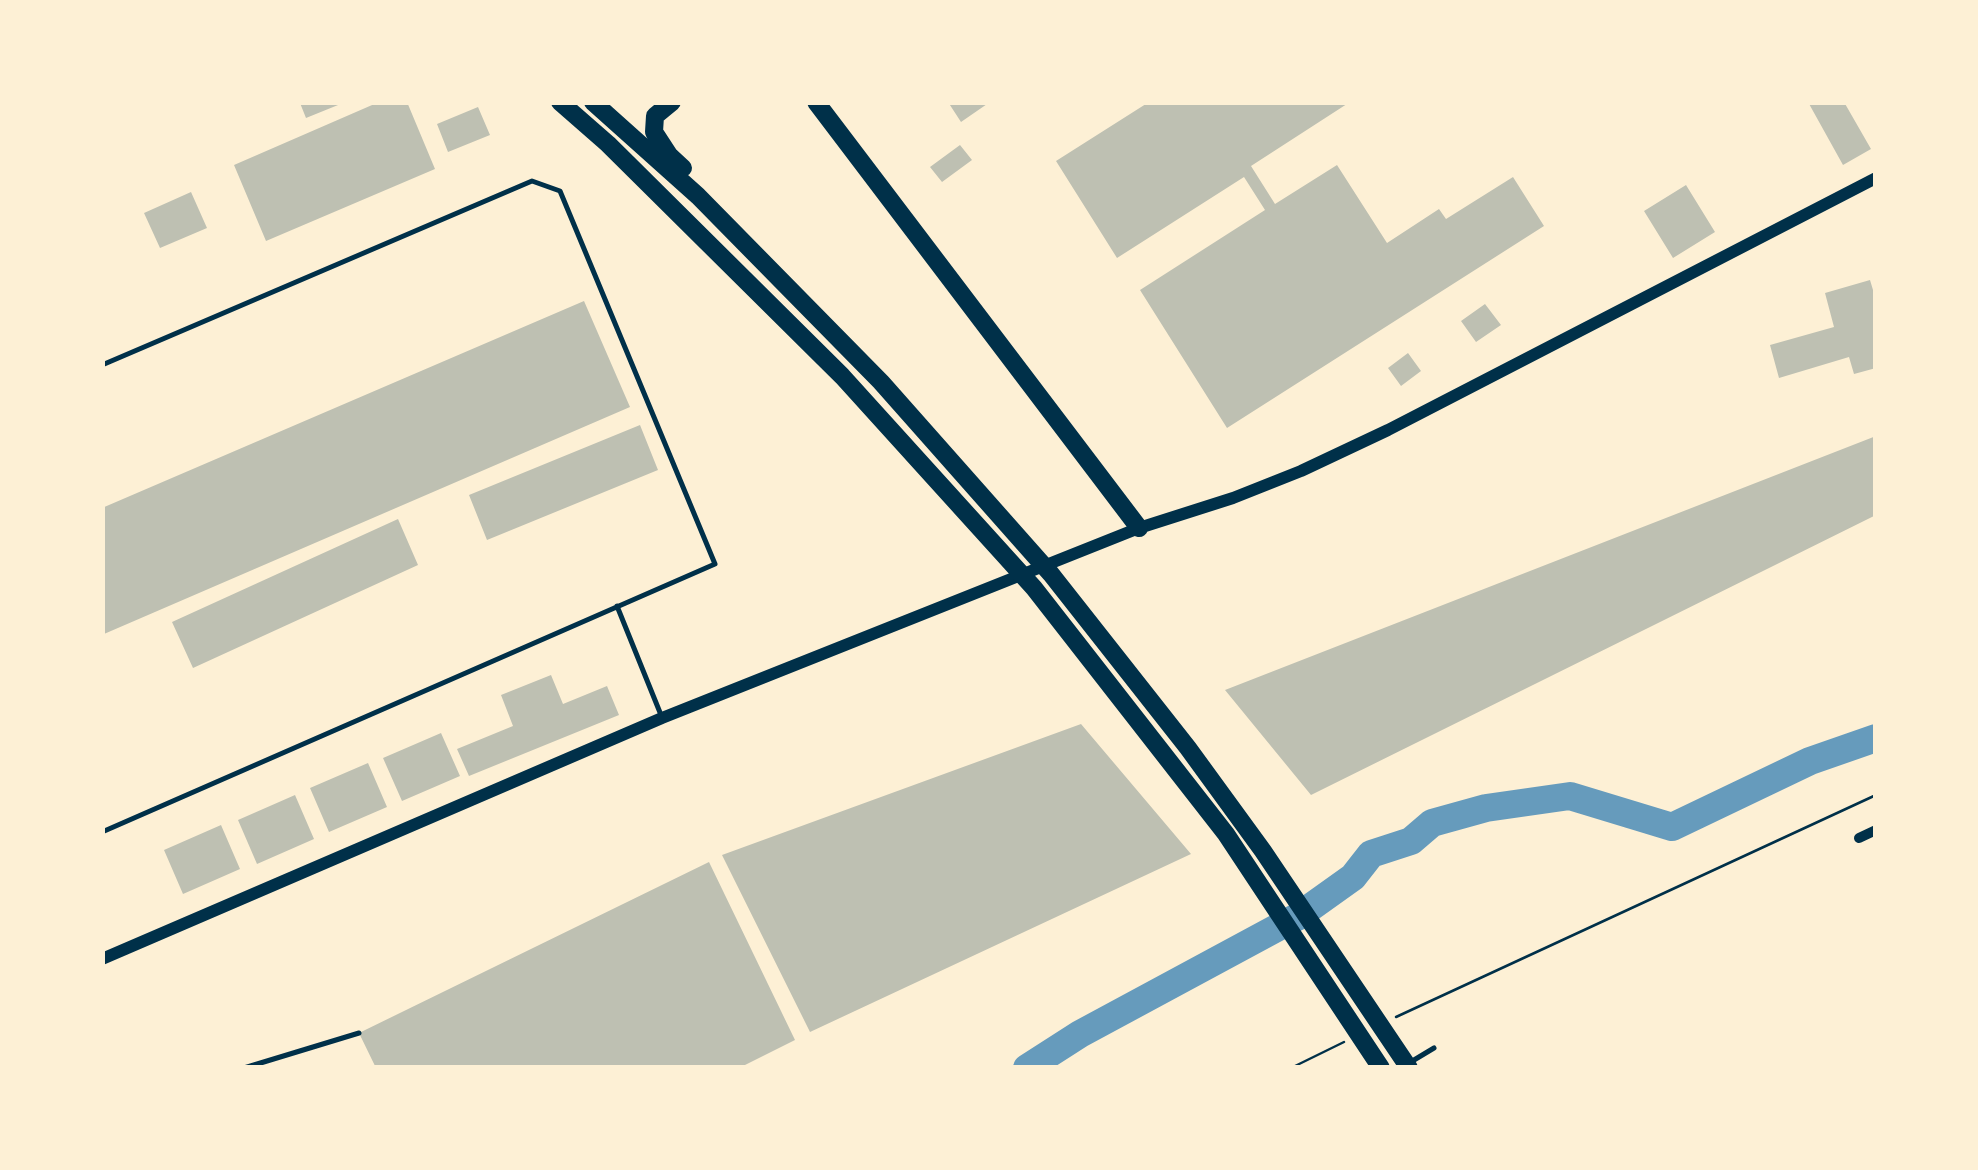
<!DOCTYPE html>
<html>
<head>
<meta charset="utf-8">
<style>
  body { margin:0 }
  #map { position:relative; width:1978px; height:1170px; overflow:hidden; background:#fdf0d5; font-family:Georgia,serif }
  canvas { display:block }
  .frame { position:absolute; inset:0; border:105px solid #fdf0d5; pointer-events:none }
</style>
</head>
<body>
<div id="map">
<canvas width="1978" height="1170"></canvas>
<div class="frame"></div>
</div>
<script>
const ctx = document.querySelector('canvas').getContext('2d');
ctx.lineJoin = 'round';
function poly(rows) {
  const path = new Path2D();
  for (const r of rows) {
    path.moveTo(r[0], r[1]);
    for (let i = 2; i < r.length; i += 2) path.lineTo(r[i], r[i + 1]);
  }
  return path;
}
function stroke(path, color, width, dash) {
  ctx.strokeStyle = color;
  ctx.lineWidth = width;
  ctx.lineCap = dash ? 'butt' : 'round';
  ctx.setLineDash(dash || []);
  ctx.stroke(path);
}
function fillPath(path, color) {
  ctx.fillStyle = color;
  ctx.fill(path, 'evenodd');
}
const stream = poly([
  [1874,740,1876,740]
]);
const river = poly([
  [1027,1068,1080,1034,1297,917,1353,877,1371,854,1411,841,1432,823,1486,808,1570,796,1672,827,1810,761,1876,738]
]);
const building = poly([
  [379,102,407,102,435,169,266,241,234,165],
  [948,102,990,102,961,122],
  [1149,102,1350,102,1251,166,1275,204,1337,165,1387,243,1439,209,1446,219,1513,177,1544,226,1227,428,1140,290,1265,210,1244,177,1117,258,1056,161],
  [1808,102,1844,102,1871,149,1843,165],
  [300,103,343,103,306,118],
  [478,107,490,135,448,152,437,124],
  [960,145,972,160,942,182,930,167],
  [1686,185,1715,232,1673,258,1644,211],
  [191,192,207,228,160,248,144,213],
  [1870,280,1876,300,1876,368,1854,374,1849,357,1779,378,1770,345,1834,327,1825,293],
  [584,301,630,407,104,634,102,508],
  [1485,304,1501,325,1476,342,1461,321],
  [1408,353,1421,371,1401,386,1388,368],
  [640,425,658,470,487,540,469,495],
  [1876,436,1876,515,1311,795,1225,690],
  [398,519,418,565,193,668,172,622],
  [551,675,563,704,607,686,619,715,469,776,457,749,513,726,501,695],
  [1081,724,1191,854,810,1032,722,855],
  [441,733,460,776,402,801,383,758],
  [368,763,387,807,329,832,310,788],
  [295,795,314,839,257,864,238,820],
  [221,825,240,869,183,894,164,850],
  [709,862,795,1040,739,1068,376,1068,359,1033]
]);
const path = poly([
  [1396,1017,1876,795],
  [1291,1068,1344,1042]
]);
const service = poly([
  [102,365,532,181,560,191,715,564,102,832],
  [617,606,661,715],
  [1409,1063,1434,1048],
  [244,1068,359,1033]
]);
const minor = poly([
  [1859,838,1876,830]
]);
const tertiary = poly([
  [102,959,662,718,1139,528,1233,498,1301,471,1388,430,1876,178]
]);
const trunk = poly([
  [560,102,608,144,842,376,1034,588,1226,834,1381,1068],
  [593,102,698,196,881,382,1051,574,1188,748,1263,851,1409,1068],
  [672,102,655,116,654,132,669,155,683,168],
  [816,102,1139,528]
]);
stroke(stream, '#669bbc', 5);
stroke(river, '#669bbc', 28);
fillPath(building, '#bec0b2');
stroke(path, '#003049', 2.5);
stroke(service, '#003049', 5);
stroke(minor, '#003049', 10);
stroke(tertiary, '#003049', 12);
stroke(trunk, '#003049', 18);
</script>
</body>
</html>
